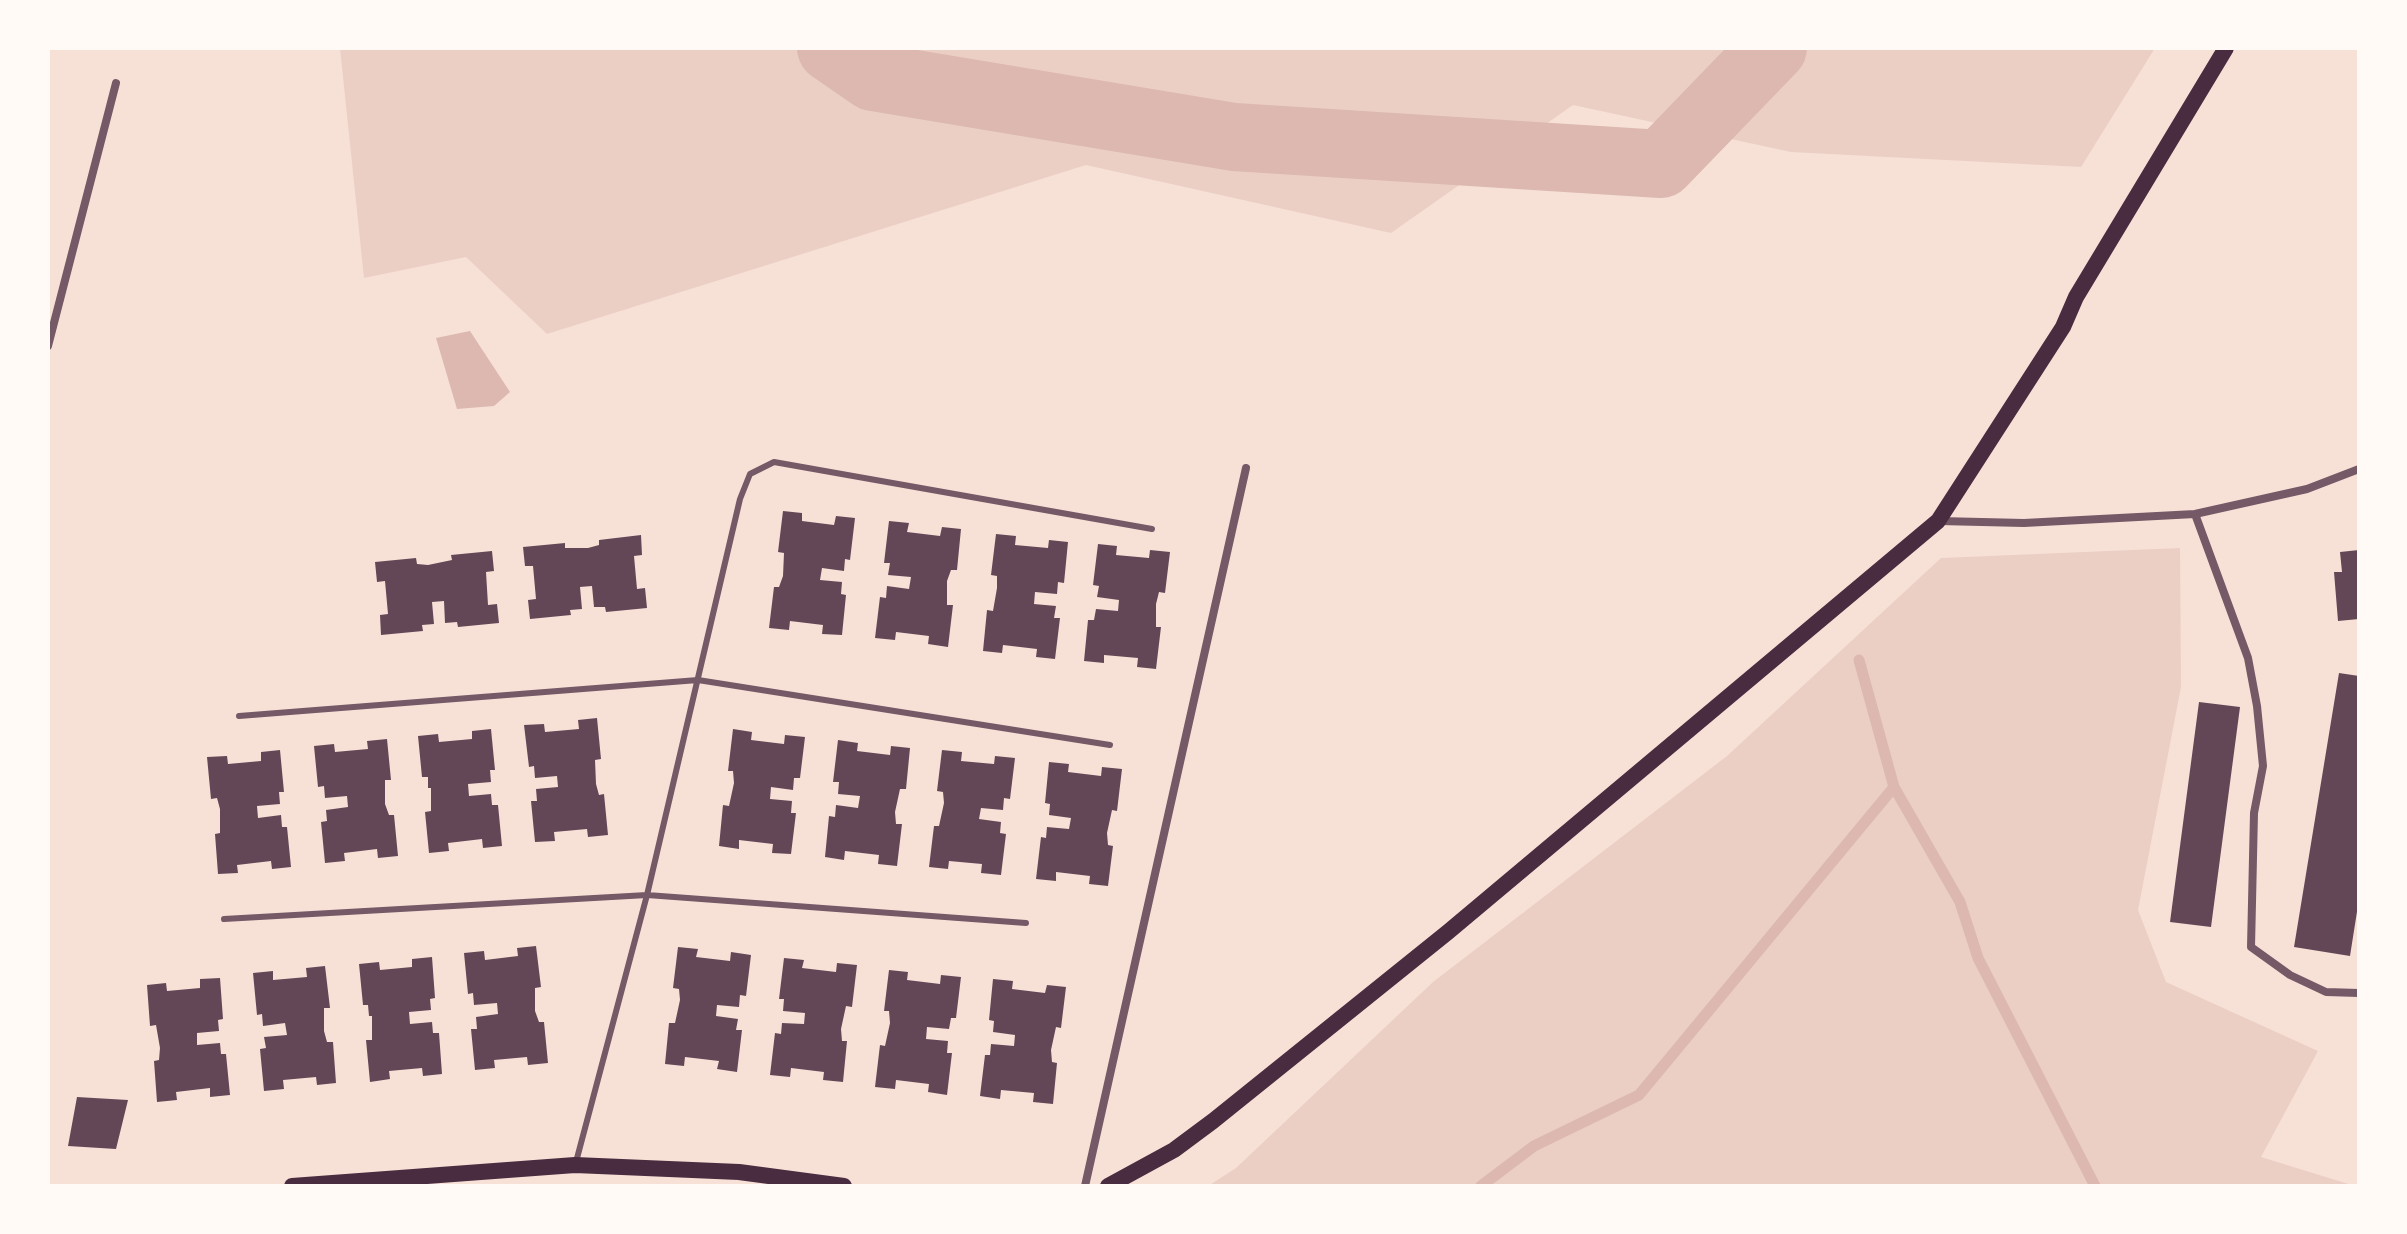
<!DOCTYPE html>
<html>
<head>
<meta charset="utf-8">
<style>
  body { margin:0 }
  #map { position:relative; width:2407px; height:1234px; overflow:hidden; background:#f7e1d7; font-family:"DM Sans",sans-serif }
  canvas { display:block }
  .frame { position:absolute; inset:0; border:50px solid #fffaf5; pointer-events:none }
</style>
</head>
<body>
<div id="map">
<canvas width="2407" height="1234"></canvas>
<div class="frame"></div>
</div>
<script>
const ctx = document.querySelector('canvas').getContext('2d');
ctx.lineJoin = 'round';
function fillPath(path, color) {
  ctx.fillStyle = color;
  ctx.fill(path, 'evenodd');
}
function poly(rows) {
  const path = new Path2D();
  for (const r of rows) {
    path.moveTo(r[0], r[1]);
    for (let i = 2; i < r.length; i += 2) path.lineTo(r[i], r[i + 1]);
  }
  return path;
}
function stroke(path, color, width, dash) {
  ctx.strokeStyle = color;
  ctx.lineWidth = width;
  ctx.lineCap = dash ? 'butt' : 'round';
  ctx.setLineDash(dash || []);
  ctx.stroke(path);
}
const green = poly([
  [340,48,2155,48,2081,167,1791,152,1573,105,1391,233,1086,165,547,334,466,257,364,278],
  [2180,548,2181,687,2138,910,2166,982,2318,1051,2261,1157,2355,1186,1208,1186,1236,1168,1433,982,1727,756,1941,558]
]);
const water = poly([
  [470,331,510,392,494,406,457,409,436,338]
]);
const stream = poly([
  [1859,660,1894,787,1960,902,1978,958,2095,1186],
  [1481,1186,1534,1146,1639,1095,1894,787]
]);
const river = poly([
  [831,48,873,77,1234,137,1661,164,1773,48]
]);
const building = poly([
  [783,511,802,513,802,521,834,525,836,516,855,518,850,560,845,559,844,571,822,568,820,580,842,582,841,594,846,595,842,635,822,634,823,625,790,621,789,630,769,628,774,587,779,587,783,576,784,553,778,552],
  [889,521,909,523,907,532,940,536,942,527,961,529,957,570,951,570,947,581,947,605,953,605,948,647,928,644,929,636,896,632,895,640,875,638,880,597,886,598,887,586,909,589,911,577,888,575,890,563,884,563],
  [996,534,1016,536,1015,545,1048,548,1049,540,1068,542,1064,583,1058,582,1057,594,1035,592,1034,604,1056,606,1054,618,1060,618,1055,659,1036,657,1037,649,1003,645,1002,653,983,651,987,610,993,611,997,588,997,576,991,575],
  [641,535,642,555,634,556,637,589,645,588,647,608,606,612,605,607,594,607,592,586,580,587,582,609,570,610,571,615,530,619,528,600,536,599,533,566,525,566,523,547,565,543,565,548,588,548,599,545,599,540],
  [1098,544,1117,546,1116,555,1149,558,1150,550,1170,552,1165,593,1159,592,1156,604,1156,627,1161,627,1156,669,1137,667,1138,658,1104,655,1104,663,1084,661,1088,620,1094,620,1096,609,1118,611,1119,600,1097,597,1099,586,1093,585],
  [2359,550,2359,619,2338,621,2334,572,2342,572,2340,552],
  [492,551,494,571,486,572,488,605,497,604,499,623,458,627,457,622,445,623,444,601,432,602,434,624,422,625,423,631,381,635,380,615,388,614,385,581,377,582,375,562,416,558,417,564,428,565,452,560,451,555],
  [2339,673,2359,676,2359,899,2350,956,2294,947],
  [2199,702,2240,707,2211,927,2170,922],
  [597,718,601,759,595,760,596,784,599,795,604,794,608,835,588,837,587,829,554,832,555,841,535,842,531,801,537,801,536,789,558,787,557,776,535,778,534,766,529,767,524,725,544,724,545,732,579,729,578,720],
  [491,729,495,770,490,770,491,782,468,784,469,796,491,794,492,805,498,805,502,846,483,848,482,839,448,843,449,851,429,853,425,812,431,811,431,788,428,788,428,777,422,777,418,736,438,734,439,742,472,739,472,731],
  [733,729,752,732,751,740,784,744,785,735,805,737,800,778,794,778,793,790,771,787,770,799,792,801,791,813,796,813,791,854,772,853,773,844,739,840,739,849,719,846,723,805,729,806,734,783,733,771,728,771],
  [387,739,391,780,385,780,385,804,389,815,394,815,398,856,378,858,377,849,344,853,345,861,325,863,321,822,327,821,326,810,348,807,347,796,325,798,324,786,318,787,314,746,334,744,335,752,368,749,367,741],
  [838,740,858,743,857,751,890,755,891,746,910,748,906,789,900,789,895,812,896,824,902,824,897,866,878,864,879,855,845,851,844,860,825,857,829,816,835,817,836,805,858,808,860,796,838,794,839,782,833,782],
  [280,750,284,792,279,792,280,804,257,806,258,818,281,815,282,827,287,827,291,867,272,869,271,861,237,865,238,873,218,874,215,834,220,833,220,809,217,798,211,799,207,757,227,756,228,764,261,761,261,752],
  [942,750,962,752,961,761,994,764,995,756,1015,758,1010,799,1004,798,1003,810,981,808,979,819,1001,822,1000,833,1006,834,1001,875,981,873,982,864,949,861,948,869,929,867,934,826,939,826,944,803,943,792,937,791],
  [1049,762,1069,764,1068,772,1101,776,1102,767,1122,769,1117,811,1112,810,1107,833,1108,845,1113,846,1108,886,1089,884,1090,876,1056,872,1056,881,1036,879,1041,837,1046,838,1047,827,1069,829,1071,818,1049,815,1050,804,1045,803],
  [536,946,541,987,535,988,535,1011,539,1022,544,1022,548,1063,528,1065,527,1057,494,1060,495,1068,475,1070,471,1029,477,1029,476,1017,498,1014,497,1003,474,1005,473,993,468,994,464,953,484,951,485,960,518,956,517,948],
  [678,947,698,949,696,957,730,961,731,952,751,955,746,996,740,995,739,1007,717,1005,716,1016,738,1019,736,1030,742,1030,737,1072,717,1069,719,1061,685,1057,684,1066,665,1064,669,1023,675,1023,680,1000,679,989,673,988],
  [432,957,435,998,430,999,431,1010,409,1012,410,1024,432,1022,433,1033,439,1033,442,1074,423,1076,422,1068,389,1071,390,1079,370,1082,366,1040,372,1040,372,1016,369,1016,368,1005,363,1005,359,964,379,962,380,970,412,967,412,959],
  [784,958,804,960,802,968,836,972,837,963,857,965,852,1007,846,1006,841,1029,842,1041,847,1041,843,1082,823,1080,824,1072,791,1068,790,1077,770,1075,775,1033,781,1034,782,1023,804,1024,805,1013,783,1011,784,999,779,999],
  [325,966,330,1008,324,1008,324,1031,327,1042,333,1042,336,1083,317,1085,316,1077,283,1080,284,1089,264,1091,260,1049,266,1048,264,1037,287,1035,285,1023,263,1026,262,1014,257,1015,253,973,273,971,273,980,307,977,306,968],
  [889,970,908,972,907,980,940,984,941,975,961,977,956,1018,951,1018,949,1029,927,1027,926,1039,948,1041,947,1053,952,1053,947,1095,928,1092,929,1084,896,1080,895,1089,875,1087,880,1045,885,1046,890,1023,889,1011,884,1011],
  [220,978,223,1019,218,1020,219,1031,197,1033,197,1045,220,1043,221,1054,226,1054,230,1095,210,1097,210,1088,176,1092,177,1100,157,1102,154,1061,159,1060,160,1048,156,1025,150,1026,147,985,166,983,167,991,200,988,200,979],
  [993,979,1013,981,1012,989,1045,993,1047,985,1066,987,1061,1028,1056,1027,1051,1050,1052,1062,1057,1063,1053,1104,1033,1102,1034,1093,1001,1090,1000,1099,980,1096,985,1055,990,1055,991,1044,1014,1046,1015,1035,993,1032,994,1021,989,1020],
  [77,1097,128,1100,116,1149,68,1146]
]);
const service = poly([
  [239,716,698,680,1110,745],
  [224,919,647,895,1026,923],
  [576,1162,647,895,740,499,750,474,774,462,1152,529]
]);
const minor = poly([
  [48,346,116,83],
  [2195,514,2248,658,2257,706,2263,766,2254,813,2251,947,2290,975,2326,992,2359,993],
  [1939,521,2024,523,2195,514,2307,489,2359,469],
  [1085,1186,1246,468]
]);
const secondary = poly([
  [292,1186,575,1165,739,1172,844,1186],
  [1108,1186,1174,1150,1213,1121,1448,932,1938,521,2063,327,2076,297,2226,48]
]);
fillPath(green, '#ebcfc5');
fillPath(water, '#dcb8b0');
stroke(stream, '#dcb8b0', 11);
stroke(river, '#dcb8b0', 68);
fillPath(building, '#644757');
stroke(service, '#755966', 6);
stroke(minor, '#755966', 8);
stroke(secondary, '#4a2c40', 16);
</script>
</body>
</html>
